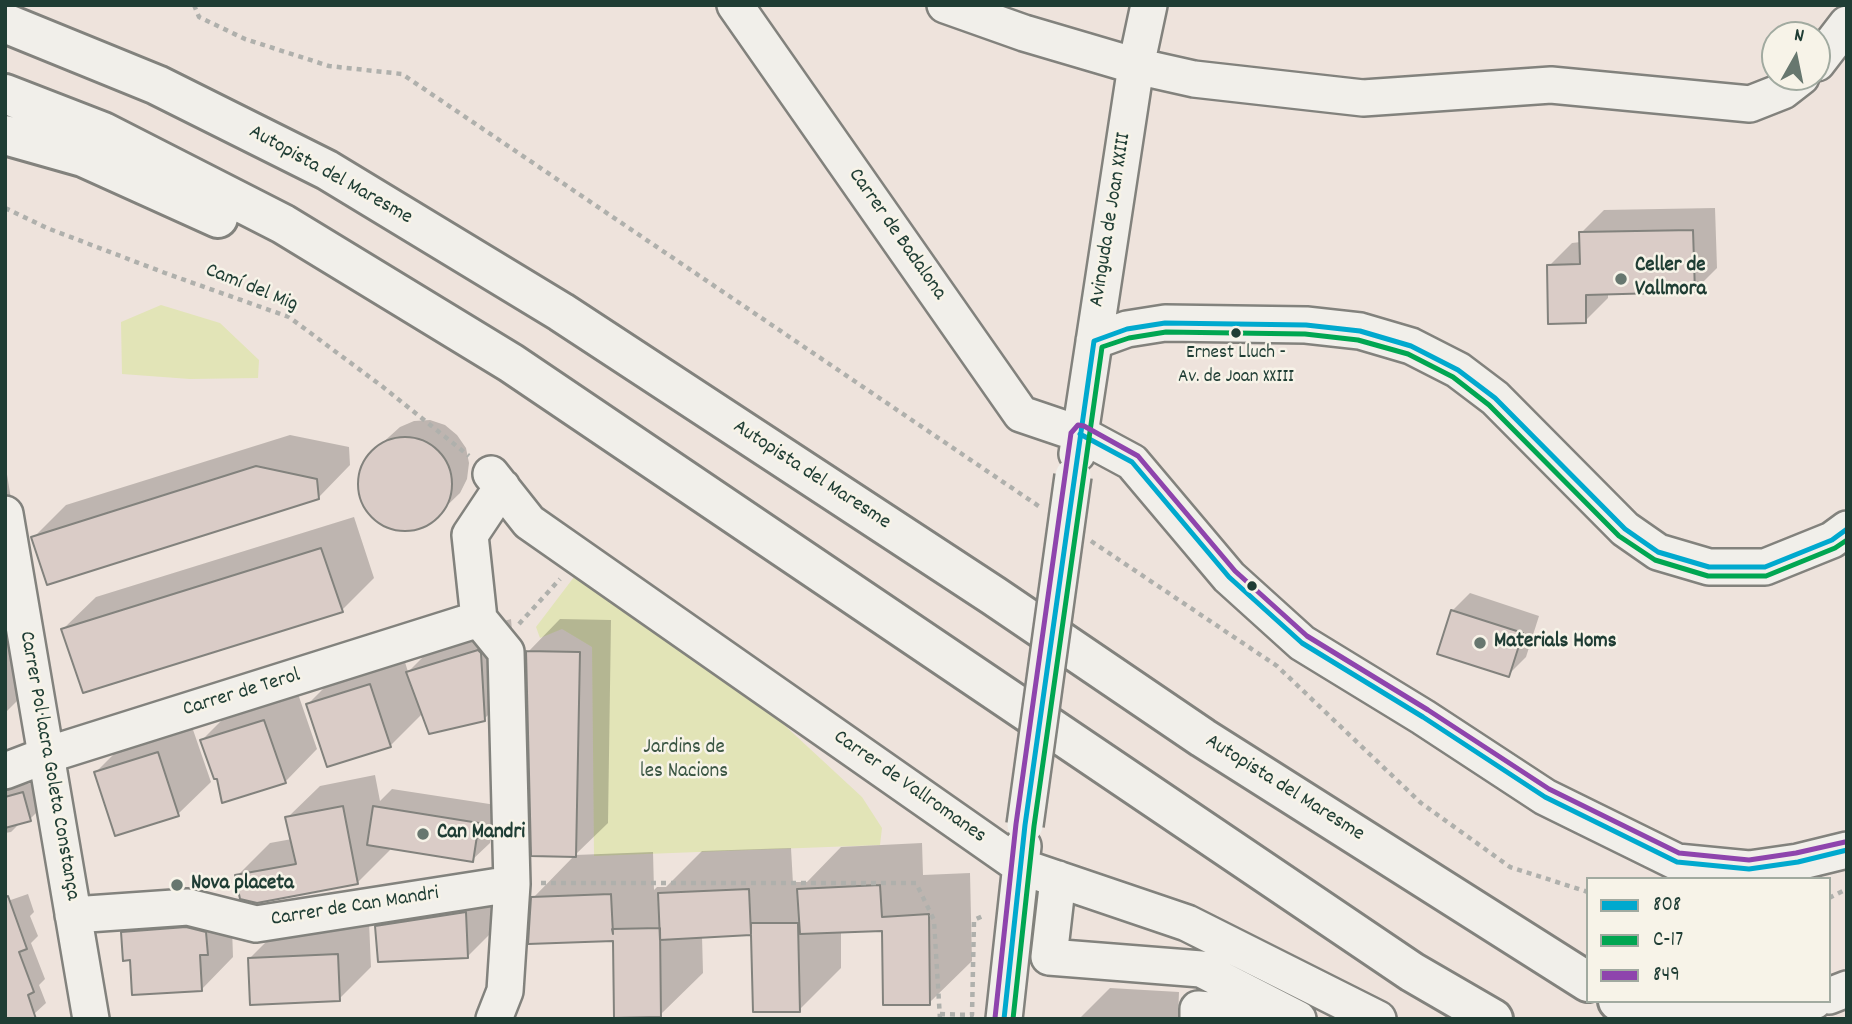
<!DOCTYPE html>
<html>
<head>
<meta charset="utf-8">
<style>
  body { margin:0 }
  #map { position:relative; width:1852px; height:1024px; overflow:hidden; background:#eee3dc; font-family:Dekko,sans-serif }
  canvas { display:block }
  .frame { position:absolute; inset:0; border:7px solid #1f3d34; pointer-events:none }
  .legend { position:absolute; left:1586px; top:877px; width:245px; height:126px; box-sizing:border-box; background:#f7f3e8; border:2px solid #a1aaa0; margin:0; padding:9px 12px; list-style:none; font-size:21px; color:#1f3d34 }
  .legend li { display:flex; align-items:center; gap:14px; height:35px }
  .legend b { width:35px; border:2px solid #a1aaa0 }
  .north { position:absolute; left:1761px; top:21px; width:70px; height:70px; box-sizing:border-box; background:#f7f3e8; border:2px solid #a1aaa0; border-radius:50%; rotate:9deg; font-size:19px; font-weight:700; line-height:28px; text-align:center; color:#1f3d34 }
  .north::after { content:''; display:block; margin:auto; width:24px; height:32px; background:#67776f; clip-path:polygon(50% 0,100% 100%,50% 72%,0 100%) }
</style>
</head>
<body>
<div id="map">
<canvas width="1852" height="1024"></canvas>
<div class="frame"></div>
<ul class="legend">
<li><b style="height:9px;background:#00a9ce"></b>808</li>
<li><b style="height:9px;background:#00a651"></b>C-17</li>
<li><b style="height:9px;background:#8e44ad"></b>849</li>
</ul>
<div class="north">N</div>
</div>
<script>
const ctx = document.querySelector('canvas').getContext('2d');
ctx.lineJoin = 'round';
function fillPath(path, color) {
  ctx.fillStyle = color;
  ctx.fill(path, 'evenodd');
}
function poly(rows) {
  const path = new Path2D();
  for (const r of rows) {
    if (r.length === 3) {
      path.moveTo(r[0] + r[2], r[1]);
      path.arc(r[0], r[1], r[2], 0, 2 * Math.PI);
      continue;
    }
    path.moveTo(r[0], r[1]);
    for (let i = 2; i < r.length; i += 2) path.lineTo(r[i], r[i + 1]);
  }
  return path;
}
function stroke(path, color, width, dash) {
  ctx.strokeStyle = color;
  ctx.lineWidth = width;
  ctx.lineCap = dash ? 'butt' : 'round';
  ctx.setLineDash(dash || []);
  ctx.stroke(path);
}
function label(font, color, halo, rows, align = 'center') {
  ctx.font = font + ' Dekko,sans-serif';
  ctx.lineWidth = 5;
  ctx.setLineDash([]);
  ctx.textBaseline = 'middle';
  ctx.strokeStyle = halo;
  ctx.fillStyle = color;
  for (const [text, x, y, turn = 0] of rows) {
    ctx.save();
    ctx.translate(x, y);
    ctx.rotate((+turn || 0) * Math.PI / 180);
    ctx.textAlign = isNaN(turn) ? turn : align;
    if (halo) ctx.strokeText(text, 0, 0);
    ctx.fillText(text, 0, 0);
    ctx.restore();
  }
}
const green = poly([
  [161,305,220,323,259,360,258,378,190,379,122,374,121,322],
  [574,577,768,710,862,797,882,828,880,845,594,856,592,647,562,629,540,638,536,627]
]);
const shadow = poly([
  [1715,208,1717,268,1694,291,1608,292,1608,298,1585,321,1549,266,1572,243,1581,242,1581,233,1604,210],
  [430,420,445,425,457,435,466,448,469,463,467,479,460,493,430,522,416,528,402,529,388,526,376,519,366,508,361,494,360,480,363,467,370,454,400,427,414,421],
  [290,435,349,447,350,465,318,498,33,538,66,505],
  [5,462,29,610,23,695,5,713],
  [354,517,374,578,342,610,63,629,96,597],
  [1470,593,1539,616,1526,657,1508,675,1452,611],
  [511,619,517,687,484,719,423,713,390,746,308,704,340,672,402,652,408,672,440,640],
  [560,619,611,620,608,823,575,855,528,652],
  [296,688,317,749,285,782,218,777,202,740,234,708],
  [190,721,211,782,178,814,96,772,128,740],
  [375,775,380,801,392,789,496,805,490,843,472,860,389,847,390,850,357,883,237,876,270,843,292,839,287,818,320,786],
  [34,782,42,807,30,819,22,821,11,832,5,833,5,790],
  [922,843,923,875,970,873,972,961,929,1003,883,929,841,931,841,968,799,1010,753,934,702,936,703,973,660,1015,614,939,533,898,575,855,653,852,654,890,657,887,666,887,702,851,791,848,793,884,795,882,807,882,841,847],
  [507,870,510,914,468,956,377,926,420,884],
  [28,894,34,912,30,916,38,936,31,943,45,979,39,985,46,1003,34,1014,22,1019,5,902],
  [219,896,238,900,239,920,232,928,233,957,201,990,131,958,123,933,155,900],
  [369,922,371,967,339,999,250,958,282,926],
  [1110,988,1179,992,1178,1019,1079,1019]
]);
const building = poly([
  [1693,230,1695,292,1586,295,1586,323,1548,324,1547,265,1580,264,1579,232,1693,230],
  [405,484,47],
  [256,466,317,479,319,499,47,585,31,537,256,466],
  [321,548,343,612,83,693,61,629,321,548],
  [1451,610,1523,633,1509,677,1437,654,1451,610],
  [478,650,481,653,485,721,429,734,406,672,478,650],
  [526,651,580,652,576,857,531,856,526,651],
  [370,684,391,747,327,767,306,704,370,684],
  [264,720,286,783,222,803,217,779,214,779,200,740,264,720],
  [158,752,179,816,115,836,94,772,158,752],
  [23,792,31,821,5,828,5,797,23,792],
  [343,806,358,884,257,903,240,899,235,875,296,864,285,817,343,806],
  [373,806,479,823,473,862,367,845,373,806],
  [880,885,882,917,929,914,930,1005,883,1005,882,931,800,934,797,889,880,885],
  [749,889,751,934,751,923,798,923,800,1012,753,1012,751,935,660,940,658,893,749,889],
  [611,894,613,934,612,929,660,928,661,1017,614,1018,613,941,528,944,531,897,611,894],
  [8,896,27,949,19,952,34,992,28,995,36,1019,5,1019,5,897,8,896],
  [466,912,468,958,378,962,375,926,466,912],
  [186,927,206,932,208,955,200,955,202,991,132,995,130,960,123,961,121,932,186,927],
  [338,954,340,1001,250,1005,248,958,338,954]
]);
const path = poly([
  [194,5,199,17,245,39,329,66,402,74,1040,507],
  [5,208,47,228,165,273,289,317,383,387,469,456],
  [1091,541,1277,666,1421,803,1510,867,1588,892],
  [519,624,560,579],
  [541,883,916,883,934,920,940,1019],
  [1829,898,1847,889],
  [940,1014,972,1015,974,920,985,915]
]);
const minor = poly([
  [735,5,1021,414,1080,434,1132,462,1229,577,1302,643,1423,717,1545,797,1677,862,1749,869,1798,862,1847,850],
  [945,5,1024,33,1136,66,1194,79,1363,98,1551,85,1750,104,1783,91,1801,77],
  [1817,63,1847,24],
  [1094,341,1127,329,1165,323,1306,325,1360,331,1411,346,1458,370,1495,398,1625,529,1658,552,1709,567,1765,567,1832,540,1847,529],
  [1077,454,1136,66,1149,5],
  [491,474,529,522,1022,867,1187,923,1378,1019],
  [5,514,91,1019],
  [5,771,47,755,479,619],
  [1058,879,1049,957,1201,969,1298,1019],
  [73,915,188,907,256,924,512,884],
  [1829,996,1847,989],
  [1720,1018,1775,1015,1814,1001],
  [494,1019,505,991,512,884,506,652,479,619,470,535,502,487],
  [1004,1019,1023,846],
  [1198,1019,1198,1009,1279,1016]
]);
const highway = poly([
  [5,23,157,85,327,170,561,312,994,596,1203,738,1588,982],
  [5,94,103,132,283,224,511,363,1412,972,1493,1019],
  [5,135,83,157,218,218],
  [1618,1001,1646,1019],
  [1666,1001,1678,1007,1720,1018]
]);
const minorBridge = poly([
  [1025,825,1073,476]
]);
const bus1 = poly([
  [1080,434,1132,462,1229,577,1302,643,1423,717,1545,797,1677,862,1749,869,1798,862,1847,850],
  [1004,1019,1025,825,1094,341,1127,329,1165,323,1306,325,1360,331,1411,346,1458,370,1495,398,1625,529,1658,552,1709,567,1765,567,1832,540,1847,529]
]);
const bus2 = poly([
  [1013,1019,1034,826,1102,347,1129,338,1166,332,1305,334,1358,340,1408,354,1453,377,1489,405,1619,536,1655,560,1708,576,1766,576,1835,548,1847,540]
]);
const bus3 = poly([
  [995,1018,1016,824,1071,433,1078,425,1084,426,1138,456,1235,571,1307,636,1428,710,1549,789,1679,853,1749,860,1796,853,1845,842]
]);
const markers = [
  [1621,279,7,"#67776f"],
  [1236,333,6,"#1f3d34"],
  [1252,586,6,"#1f3d34"],
  [1480,643,7,"#67776f"],
  [423,834,7,"#67776f"],
  [177,885,7,"#67776f"]
];
const busNames = [
  ["Ernest Lluch -",1236,354],
  ["Av. de Joan XXIII",1236,378]
];
const streetNames = [
  ["Autopista del Maresme",330,176,29],
  ["Avinguda de Joan XXIII",1112,220,-81],
  ["Carrer de Badalona",896,235,55],
  ["Camí del Mig",251,289,22],
  ["Autopista del Maresme",811,476,33],
  ["Carrer de Terol",242,694,-17],
  ["Carrer Pol·lacra Goleta Constança",48,766,80],
  ["Carrer de Vallromanes",909,788,35],
  ["Autopista del Maresme",1284,789,32],
  ["Carrer de Can Mandri",355,908,-9]
];
const poiNames = [
  ["Celler de",1635,267],
  ["Vallmora",1635,291],
  ["Materials Homs",1494,643],
  ["Can Mandri",437,834],
  ["Nova placeta",191,885]
];
const parkNames = [
  ["Jardins de",684,749],
  ["les Nacions",684,773]
];
fillPath(green, '#e2e4b7');
fillPath(shadow, '#0003');
fillPath(building, '#daccc7');
stroke(building, '#82827d', 2);
stroke(minor, '#82827d', 40);
stroke(highway, '#82827d', 44);
stroke(path, '#afb0ac', 4.5, [5, 5]);
stroke(minor, '#f1efea', 35);
stroke(highway, '#f1efea', 38);
stroke(minorBridge, '#82827d', 40, []);
stroke(minorBridge, '#f1efea', 35);
stroke(bus1, '#00a9ce', 5);
stroke(bus2, '#00a651', 5);
stroke(bus3, '#8e44ad', 5);
for (const [x, y, r, color] of markers) {
  const dot = new Path2D();
  dot.arc(x, y, r, 0, 2 * Math.PI);
  ctx.fillStyle = color;
  ctx.fill(dot);
  stroke(dot, '#f7f3e8', 2.5);
}
label('19px', '#1f3d34', '#f7f3e8', busNames);
label('21px', '#1f3d34', '#f7f3e8', streetNames);
label('bold 21px', '#1f3d34', '#f7f3e8', poiNames, 'left');
label('21px', '#3b5643', '#f7f3e8', parkNames);
</script>
</body>
</html>
